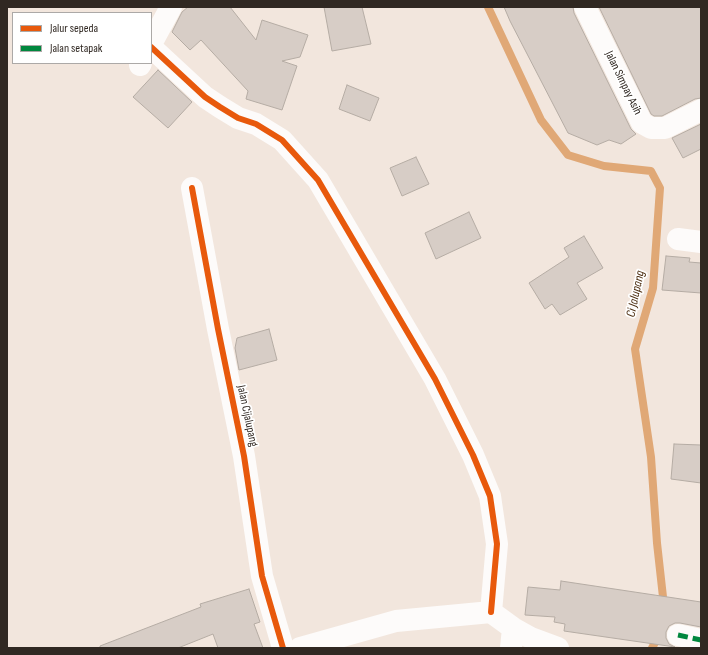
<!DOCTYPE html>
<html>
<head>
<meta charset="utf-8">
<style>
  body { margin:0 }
  #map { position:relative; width:708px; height:655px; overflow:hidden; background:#f2e6dd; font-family:"Sofia Sans Condensed",sans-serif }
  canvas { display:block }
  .frame { position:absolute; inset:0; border:8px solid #302822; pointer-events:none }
  .legend { position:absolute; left:12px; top:12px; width:140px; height:52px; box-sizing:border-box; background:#fff; border:1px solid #aca9a7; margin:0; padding:5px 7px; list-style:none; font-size:12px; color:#302822 }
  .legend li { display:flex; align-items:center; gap:8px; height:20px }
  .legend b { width:20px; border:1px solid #aca9a7 }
</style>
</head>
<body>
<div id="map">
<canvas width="708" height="655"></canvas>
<div class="frame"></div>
<ul class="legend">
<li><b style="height:5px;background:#e8590c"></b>Jalur sepeda</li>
<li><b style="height:5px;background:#00873e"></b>Jalan setapak</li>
</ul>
</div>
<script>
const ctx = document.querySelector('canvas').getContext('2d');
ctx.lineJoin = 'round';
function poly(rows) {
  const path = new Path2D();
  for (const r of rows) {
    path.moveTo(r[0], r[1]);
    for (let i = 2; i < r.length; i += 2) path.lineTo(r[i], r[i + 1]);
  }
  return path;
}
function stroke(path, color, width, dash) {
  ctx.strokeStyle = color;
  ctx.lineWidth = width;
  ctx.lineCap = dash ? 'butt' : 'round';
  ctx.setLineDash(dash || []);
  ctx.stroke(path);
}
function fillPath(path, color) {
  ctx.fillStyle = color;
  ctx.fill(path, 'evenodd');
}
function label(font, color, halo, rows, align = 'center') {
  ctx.font = font + ' "Sofia Sans Condensed",sans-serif';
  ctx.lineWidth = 3.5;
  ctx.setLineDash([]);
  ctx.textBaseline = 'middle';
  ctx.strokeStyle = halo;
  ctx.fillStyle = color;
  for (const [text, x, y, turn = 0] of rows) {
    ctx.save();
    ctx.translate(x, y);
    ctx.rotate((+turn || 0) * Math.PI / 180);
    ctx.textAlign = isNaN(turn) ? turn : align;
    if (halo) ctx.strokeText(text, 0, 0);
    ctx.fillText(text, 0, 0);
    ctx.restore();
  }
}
const stream = poly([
  [488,7,541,120,568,155,604,166,651,171,660,188,653,288,635,349,651,457,657,543,664,606],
  [652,648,659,635]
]);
const building = poly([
  [188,7,230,7,256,40,262,20,308,35,300,57,282,61,297,66,282,110,246,99,248,91,201,40,190,50,172,32,182,12,188,7],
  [324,7,362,7,371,44,332,51,324,7],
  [504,7,573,7,574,13,631,129,636,134,621,144,609,140,597,145,568,133,510,21,504,7],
  [599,7,701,7,701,98,695,99,662,116,654,116,651,114,599,7],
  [158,70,192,102,168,128,133,97,158,70],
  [347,85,379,98,370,121,339,109,347,85],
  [701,124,701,149,683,158,672,138,701,124],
  [416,157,429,184,402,196,390,168,416,157],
  [469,212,481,238,436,259,425,233,469,212],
  [584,236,603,268,577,283,587,299,560,315,552,304,545,309,529,283,569,257,564,248,584,236],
  [666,256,690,258,689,262,701,263,701,293,662,290,666,256],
  [269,329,277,360,239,370,235,348,237,338,269,329],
  [674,444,701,445,701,483,671,479,674,444],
  [561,581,701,602,701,627,680,623,675,623,669,626,666,632,666,638,669,644,675,647,564,631,565,624,554,622,555,617,525,615,528,587,560,590,561,581],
  [249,589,260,622,254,624,263,648,218,648,213,634,178,648,100,648,100,646,201,607,200,604,249,589]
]);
const minor = poly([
  [585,7,642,123,651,128,665,128,701,110],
  [151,44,171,7],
  [151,47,205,97,220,107,238,118,256,124,282,140,318,180,435,379,473,455,490,496,497,544,491,612],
  [140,65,141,63],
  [192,188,218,329,244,456,262,576,283,648],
  [678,239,701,242],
  [678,635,701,640],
  [300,648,396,621,491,612,513,628,531,638,558,648],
  [511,648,513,628]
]);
const quiet = poly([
  [678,635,701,640]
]);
const cycleway = poly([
  [151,47,205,97,220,107,238,118,256,124,282,140,318,180,435,379,473,455,490,496,497,544,491,612],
  [192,188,218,329,244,456,262,576,283,648]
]);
const streetNames = [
  ["Jalan Simpay Asih",623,83,64],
  ["Jalan Cijalupang",247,416,78]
];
const waterNames = [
  ["Ci Jalupang",636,294,-78]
];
stroke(stream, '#e0a876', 8);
fillPath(building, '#d7cdc6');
stroke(building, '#b5aca4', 1);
stroke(minor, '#fdfbfa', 22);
stroke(quiet, '#00873e', 5, [10, 5]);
stroke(cycleway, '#e8590c', 6);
label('12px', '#302822', '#fff', streetNames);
label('italic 13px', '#4d2e11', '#fff', waterNames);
</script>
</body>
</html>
